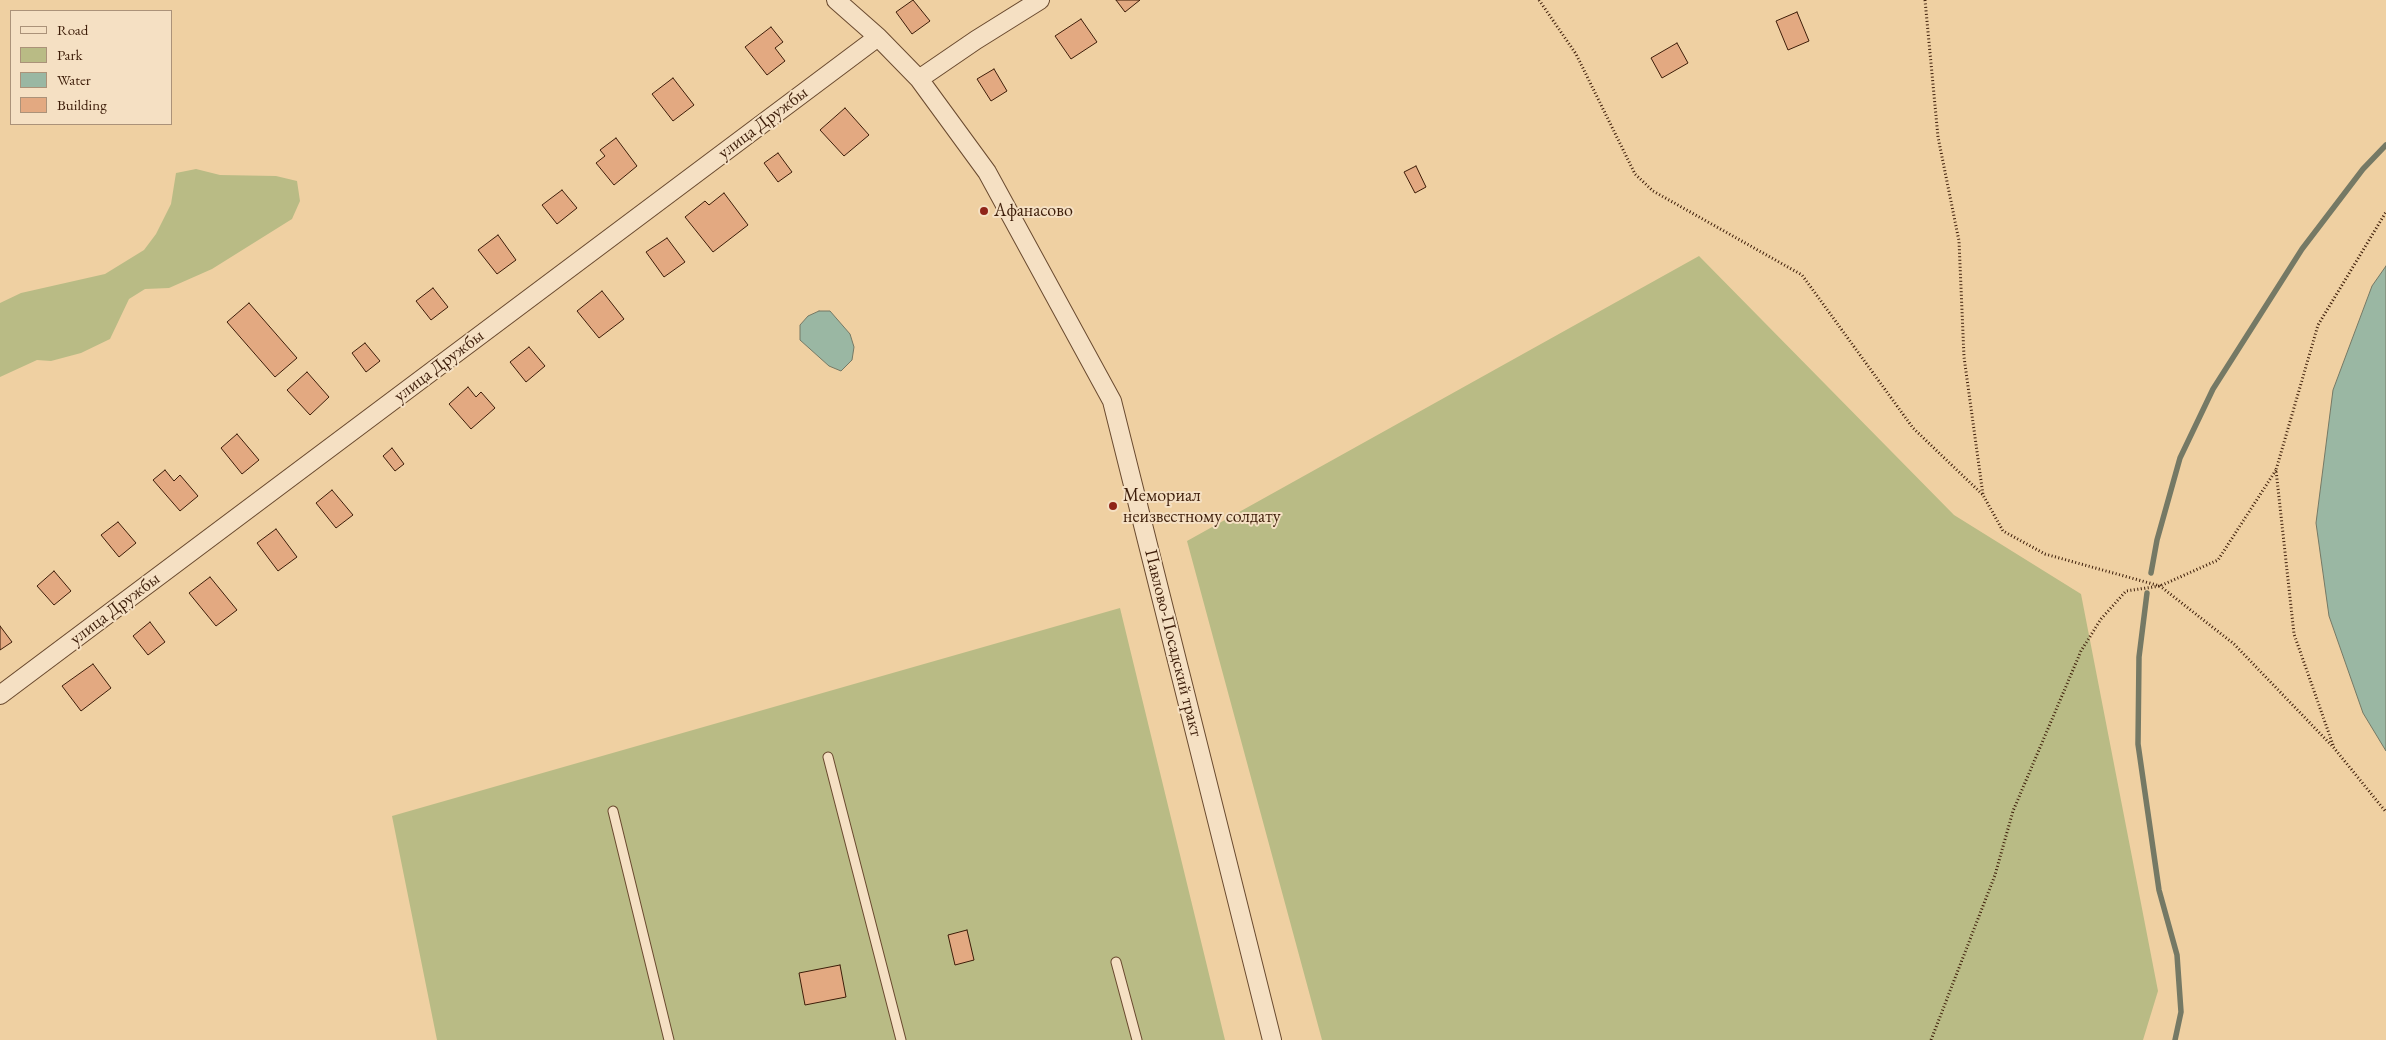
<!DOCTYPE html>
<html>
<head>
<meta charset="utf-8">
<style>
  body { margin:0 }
  #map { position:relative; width:2386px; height:1040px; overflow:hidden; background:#efd0a2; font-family:"EB Garamond",serif }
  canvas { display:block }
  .legend { position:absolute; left:10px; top:10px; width:162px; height:115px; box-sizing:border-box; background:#f5e0c3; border:1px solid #ab9279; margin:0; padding:6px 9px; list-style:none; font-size:15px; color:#3d1d09 }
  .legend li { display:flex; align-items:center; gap:10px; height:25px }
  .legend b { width:25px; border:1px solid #ab9279 }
</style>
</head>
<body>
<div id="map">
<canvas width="2386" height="1040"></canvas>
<ul class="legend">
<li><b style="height:6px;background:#f5e0c3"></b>Road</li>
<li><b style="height:14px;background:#b9bb85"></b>Park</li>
<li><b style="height:14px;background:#9ab7a3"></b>Water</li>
<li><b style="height:14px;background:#e3a981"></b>Building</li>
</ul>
</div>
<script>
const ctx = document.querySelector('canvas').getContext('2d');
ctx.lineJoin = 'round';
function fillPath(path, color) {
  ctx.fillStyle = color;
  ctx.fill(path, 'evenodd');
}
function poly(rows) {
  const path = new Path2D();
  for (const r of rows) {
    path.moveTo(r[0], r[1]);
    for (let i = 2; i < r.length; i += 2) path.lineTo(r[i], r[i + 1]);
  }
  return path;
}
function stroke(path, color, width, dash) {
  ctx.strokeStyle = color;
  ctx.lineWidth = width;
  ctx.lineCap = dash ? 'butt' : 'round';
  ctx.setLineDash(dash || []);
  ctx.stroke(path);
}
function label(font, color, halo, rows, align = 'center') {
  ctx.font = font + ' "EB Garamond",serif';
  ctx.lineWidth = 4;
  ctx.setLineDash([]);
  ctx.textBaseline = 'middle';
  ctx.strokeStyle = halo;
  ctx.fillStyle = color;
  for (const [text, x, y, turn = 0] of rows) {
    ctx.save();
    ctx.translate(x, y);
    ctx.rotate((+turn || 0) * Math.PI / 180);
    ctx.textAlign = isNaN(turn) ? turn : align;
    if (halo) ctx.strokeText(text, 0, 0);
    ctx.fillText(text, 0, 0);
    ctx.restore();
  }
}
const green = poly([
  [196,169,220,175,276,176,297,181,300,201,292,219,212,269,169,288,145,289,129,299,110,339,81,353,51,361,37,360,0,377,0,303,21,293,105,274,144,250,156,234,171,204,176,173],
  [1699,256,1954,515,2081,594,2158,991,2143,1040,1322,1040,1187,541],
  [1120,608,1225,1040,437,1040,392,816]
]);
const water = poly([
  [2386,266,2386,751,2363,713,2329,616,2316,523,2333,390,2372,286,2386,266],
  [819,311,830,311,850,334,854,347,852,360,841,371,829,366,800,340,800,325,808,316,819,311]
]);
const stream = poly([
  [2151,573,2157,540,2180,458,2213,389,2302,249,2363,169,2386,145],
  [2147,593,2139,657,2138,744,2159,890,2177,955,2181,1012,2175,1040]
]);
const building = poly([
  [913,0,930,21,912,34,896,12,913,0],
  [1116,0,1140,0,1125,12,1116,0],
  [1797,12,1809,41,1788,50,1776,21,1797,12],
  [1081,19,1097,42,1071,59,1055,36,1081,19],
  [771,27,783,42,775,48,785,61,767,75,745,47,771,27],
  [1677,43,1688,63,1662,78,1651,58,1677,43],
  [994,69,1007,91,991,101,977,79,994,69],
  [673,78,694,105,673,121,652,94,673,78],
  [845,108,869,135,844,156,820,130,845,108],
  [616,138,637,166,614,185,596,163,605,156,600,150,616,138],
  [778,153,792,172,778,182,764,163,778,153],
  [1416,166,1426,187,1415,193,1404,172,1416,166],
  [562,190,577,208,557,224,542,205,562,190],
  [724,193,748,225,713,252,685,217,705,201,709,205,724,193],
  [498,235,516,260,497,274,478,250,498,235],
  [667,238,685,262,664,277,646,252,667,238],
  [433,288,448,307,431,320,416,301,433,288],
  [602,291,624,319,599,338,577,311,602,291],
  [249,303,297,358,275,377,227,322,249,303],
  [365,343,380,361,366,372,352,353,365,343],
  [529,347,545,366,526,382,510,362,529,347],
  [307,372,329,397,310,415,287,390,307,372],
  [468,387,476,397,481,392,495,408,471,429,449,404,468,387],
  [237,434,259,460,242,474,221,448,237,434],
  [392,448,404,464,395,471,383,456,392,448],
  [165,470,174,481,180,475,198,496,180,511,153,480,165,470],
  [332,490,353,515,336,528,316,503,332,490],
  [118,522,136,543,119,557,101,535,118,522],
  [276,529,297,557,278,571,257,543,276,529],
  [54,571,71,591,54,605,37,586,54,571],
  [210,577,237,610,216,626,189,593,210,577],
  [150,622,165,642,148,655,133,636,150,622],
  [0,626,12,642,0,650,0,626],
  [93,664,111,688,81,711,62,686,93,664],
  [967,930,974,960,955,965,948,935,967,930],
  [840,965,846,997,805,1005,799,973,840,965]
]);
const path = poly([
  [1539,0,1576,54,1635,174,1653,191,1802,275,1913,428,1983,495],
  [1925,0,1938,137,1959,241,1964,357,1983,495,2003,531,2045,554,2160,586,2234,644,2334,748,2386,812],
  [2333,745,2294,634,2276,470,2318,325,2386,212],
  [1931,1040,1995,875,2013,811,2081,651,2101,619,2126,591,2160,586,2218,560,2276,470]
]);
const service = poly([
  [828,757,901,1040],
  [613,811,669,1040],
  [1116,962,1137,1040]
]);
const minor = poly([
  [836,0,878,37,919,79,987,172,1112,401,1272,1040],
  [919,79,976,40,1040,0],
  [0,695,878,37]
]);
const markers = [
  [984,211,5,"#8f2418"],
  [1113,506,5,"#8f2418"]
];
const streetNames = [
  ["улица Дружбы",763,123,-37],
  ["улица Дружбы",439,366,-37],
  ["улица Дружбы",115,609,-37],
  ["Павлово-Посадский тракт",1173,643,76]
];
const poiNames = [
  ["Афанасово",994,211],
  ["Мемориал",1123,496],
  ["неизвестному солдату",1123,517]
];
fillPath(green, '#b9bb85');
fillPath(water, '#9ab7a3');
stroke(water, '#757965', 1);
stroke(stream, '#757965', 5.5);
fillPath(building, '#e3a981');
stroke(building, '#3d1d09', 1);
stroke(service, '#6a4a2f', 11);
stroke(minor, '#6a4a2f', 20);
stroke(path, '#3d1d09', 3, [1, 2.5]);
stroke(service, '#f5e0c3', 9);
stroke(minor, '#f5e0c3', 18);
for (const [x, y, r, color] of markers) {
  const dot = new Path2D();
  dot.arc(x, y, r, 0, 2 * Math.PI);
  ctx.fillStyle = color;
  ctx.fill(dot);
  stroke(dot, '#f5e0c3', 2);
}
label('18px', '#3d1d09', '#f5e0c3', streetNames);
label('18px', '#3d1d09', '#f5e0c3', poiNames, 'left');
</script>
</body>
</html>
